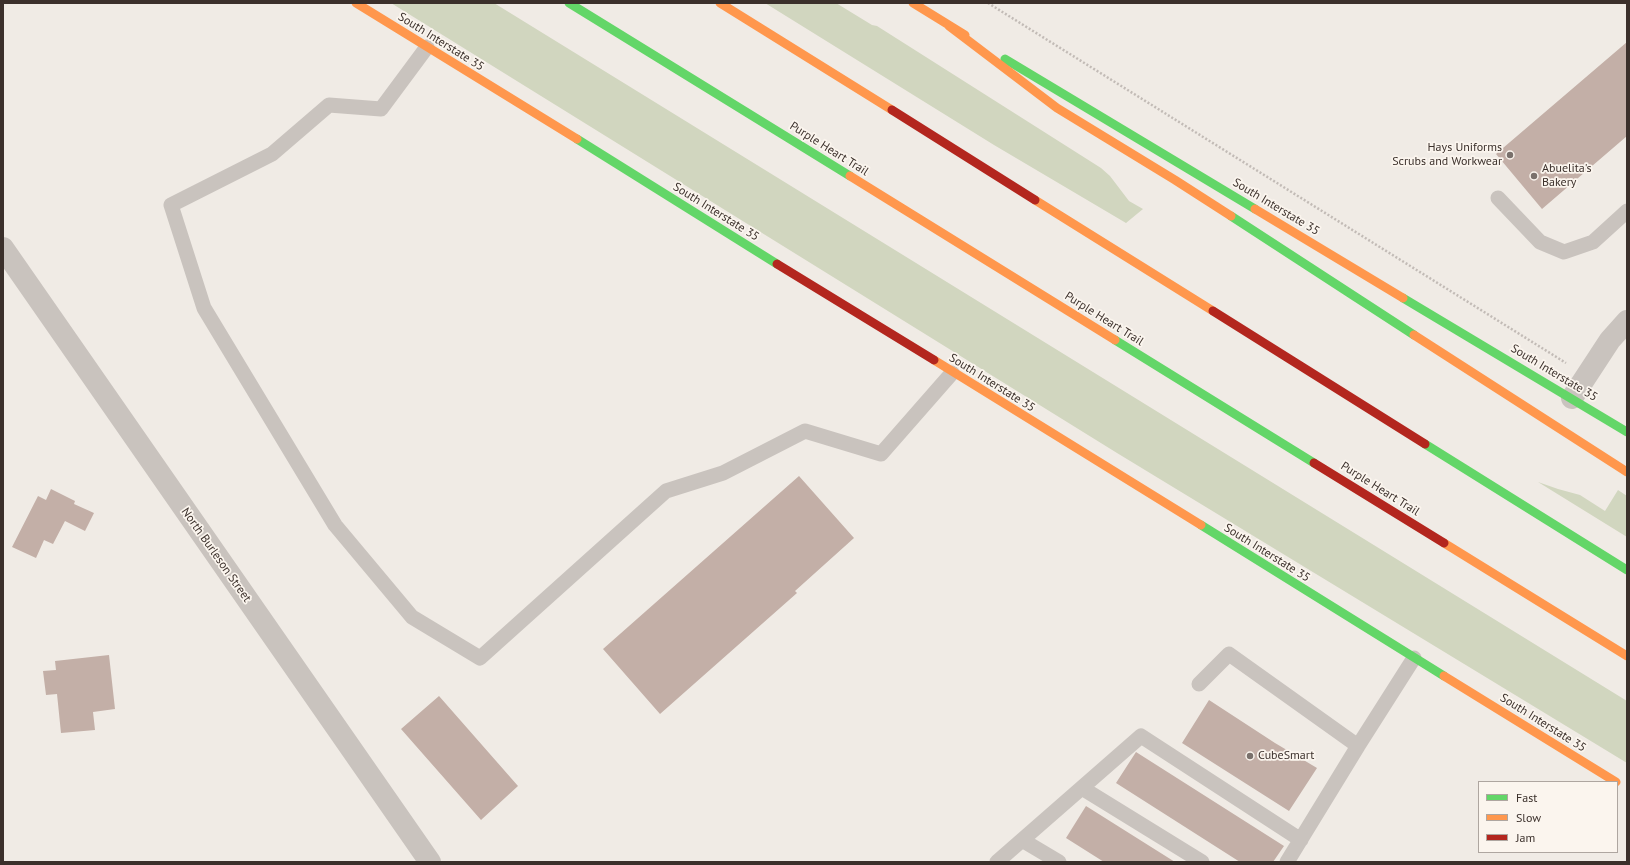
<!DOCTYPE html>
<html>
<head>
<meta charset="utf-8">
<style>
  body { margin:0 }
  #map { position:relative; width:1630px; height:865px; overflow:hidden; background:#f0ebe5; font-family:"PT Sans",sans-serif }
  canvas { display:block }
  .frame { position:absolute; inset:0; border:4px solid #3b302b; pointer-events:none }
  .legend { position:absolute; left:1478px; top:781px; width:140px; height:72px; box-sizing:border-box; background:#fbf5ee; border:1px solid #aea6a0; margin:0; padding:5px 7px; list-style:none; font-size:12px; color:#3b302b }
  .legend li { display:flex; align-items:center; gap:8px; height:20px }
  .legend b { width:20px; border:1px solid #aea6a0 }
</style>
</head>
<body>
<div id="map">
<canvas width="1630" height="865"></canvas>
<div class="frame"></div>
<ul class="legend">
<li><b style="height:5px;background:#63d668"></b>Fast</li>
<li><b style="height:5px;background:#ff974d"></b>Slow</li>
<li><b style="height:5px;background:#b3261e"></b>Jam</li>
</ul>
</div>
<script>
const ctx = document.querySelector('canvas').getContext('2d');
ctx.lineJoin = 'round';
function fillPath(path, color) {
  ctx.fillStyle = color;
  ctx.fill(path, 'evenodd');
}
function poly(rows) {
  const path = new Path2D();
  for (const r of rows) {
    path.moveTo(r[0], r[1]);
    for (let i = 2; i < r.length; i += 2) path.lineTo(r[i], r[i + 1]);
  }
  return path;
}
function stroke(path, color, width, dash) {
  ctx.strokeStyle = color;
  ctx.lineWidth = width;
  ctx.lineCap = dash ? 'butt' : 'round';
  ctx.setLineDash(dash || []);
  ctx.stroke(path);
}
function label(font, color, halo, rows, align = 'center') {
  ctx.font = font + ' "PT Sans",sans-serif';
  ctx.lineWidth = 3.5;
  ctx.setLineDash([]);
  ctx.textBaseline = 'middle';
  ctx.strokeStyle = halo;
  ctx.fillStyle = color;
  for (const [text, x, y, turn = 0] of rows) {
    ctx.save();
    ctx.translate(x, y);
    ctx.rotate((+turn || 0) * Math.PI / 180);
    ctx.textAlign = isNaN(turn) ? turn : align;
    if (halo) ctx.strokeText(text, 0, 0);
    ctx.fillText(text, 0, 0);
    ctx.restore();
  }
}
const green = poly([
  [391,3,494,3,1627,701,1627,763,1117,453],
  [765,3,836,3,872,25,877,26,1101,168,1110,176,1129,201,1143,209,1126,223,994,145],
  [1538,482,1558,489,1580,495,1605,511,1618,490,1627,496,1627,537]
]);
const building = poly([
  [1627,42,1627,136,1542,209,1496,154],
  [799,476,854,538,795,591,797,593,660,714,603,649],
  [51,489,75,501,74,504,94,513,85,531,65,521,53,544,44,540,36,558,12,547,38,496,46,500],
  [109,655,115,709,93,712,95,730,61,733,57,694,46,695,43,671,56,670,55,661],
  [439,696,518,786,481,820,401,729],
  [1209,700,1275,743,1317,768,1289,811,1182,743],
  [1136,752,1284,846,1273,862,1240,862,1116,783],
  [1086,806,1175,862,1104,862,1066,838]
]);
const path = poly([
  [988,3,1566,363]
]);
const lane = poly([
  [427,47,381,109,329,105,272,154,171,205,204,308,335,525,412,617,480,658,666,491,723,473,805,431,881,454,952,373],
  [1498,198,1540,242,1564,252,1593,242,1627,211],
  [1199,684,1229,654,1358,746,1414,658],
  [1082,788,1202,862],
  [1022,840,1059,862],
  [997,862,1141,736,1301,840],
  [1287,862,1358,746]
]);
const street = poly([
  [3,248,430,862],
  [1572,398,1610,340,1627,321]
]);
const fast = poly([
  [569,3,850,176],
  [1005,59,1255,209],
  [577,139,777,264],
  [1231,216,1414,335],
  [1403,298,1627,432],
  [1115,340,1314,463],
  [1425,444,1627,570],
  [1201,525,1444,676]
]);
const slow = poly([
  [356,3,577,139],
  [720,3,892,110],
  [913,3,965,35],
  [949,26,1057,108,1175,180,1231,216],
  [850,176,1115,340],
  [1035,200,1213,311],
  [1255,209,1403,298],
  [1414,335,1627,472],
  [934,360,1201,525],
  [1444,543,1627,656],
  [1444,676,1616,782]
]);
const jam = poly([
  [892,110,1035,200],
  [777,264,934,360],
  [1213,311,1425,444],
  [1314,463,1444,543]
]);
const markers = [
  [1510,155,4,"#7a716c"],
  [1534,176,4,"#7a716c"],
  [1250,756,4,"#7a716c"]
];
const streetNames = [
  ["South Interstate 35",441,42,32],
  ["Purple Heart Trail",829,149,32],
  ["South Interstate 35",1276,207,31],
  ["South Interstate 35",716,212,32],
  ["Purple Heart Trail",1104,319,32],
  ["South Interstate 35",1554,373,31],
  ["South Interstate 35",992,383,32],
  ["Purple Heart Trail",1380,489,32],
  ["South Interstate 35",1267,553,32],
  ["North Burleson Street",216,555,55],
  ["South Interstate 35",1543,723,32]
];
const poiNames = [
  ["Hays Uniforms",1502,148,"right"],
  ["Scrubs and Workwear",1502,162,"right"],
  ["Abuelita's",1542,169],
  ["Bakery",1542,183],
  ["CubeSmart",1258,756]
];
fillPath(green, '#d1d6bf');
fillPath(building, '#c3afa7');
stroke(path, '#c2bbb6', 2.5, [2, 2]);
stroke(lane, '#c9c3be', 15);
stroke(street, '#c9c3be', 22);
stroke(fast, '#63d668', 9);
stroke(slow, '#ff974d', 9);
stroke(jam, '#b3261e', 9);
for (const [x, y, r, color] of markers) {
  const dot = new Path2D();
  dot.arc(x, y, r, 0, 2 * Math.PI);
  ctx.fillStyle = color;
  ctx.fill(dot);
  stroke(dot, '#fbf5ee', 1.5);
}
label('12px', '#3b302b', '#fbf5ee', streetNames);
label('12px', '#3b302b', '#fbf5ee', poiNames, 'left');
</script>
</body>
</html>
